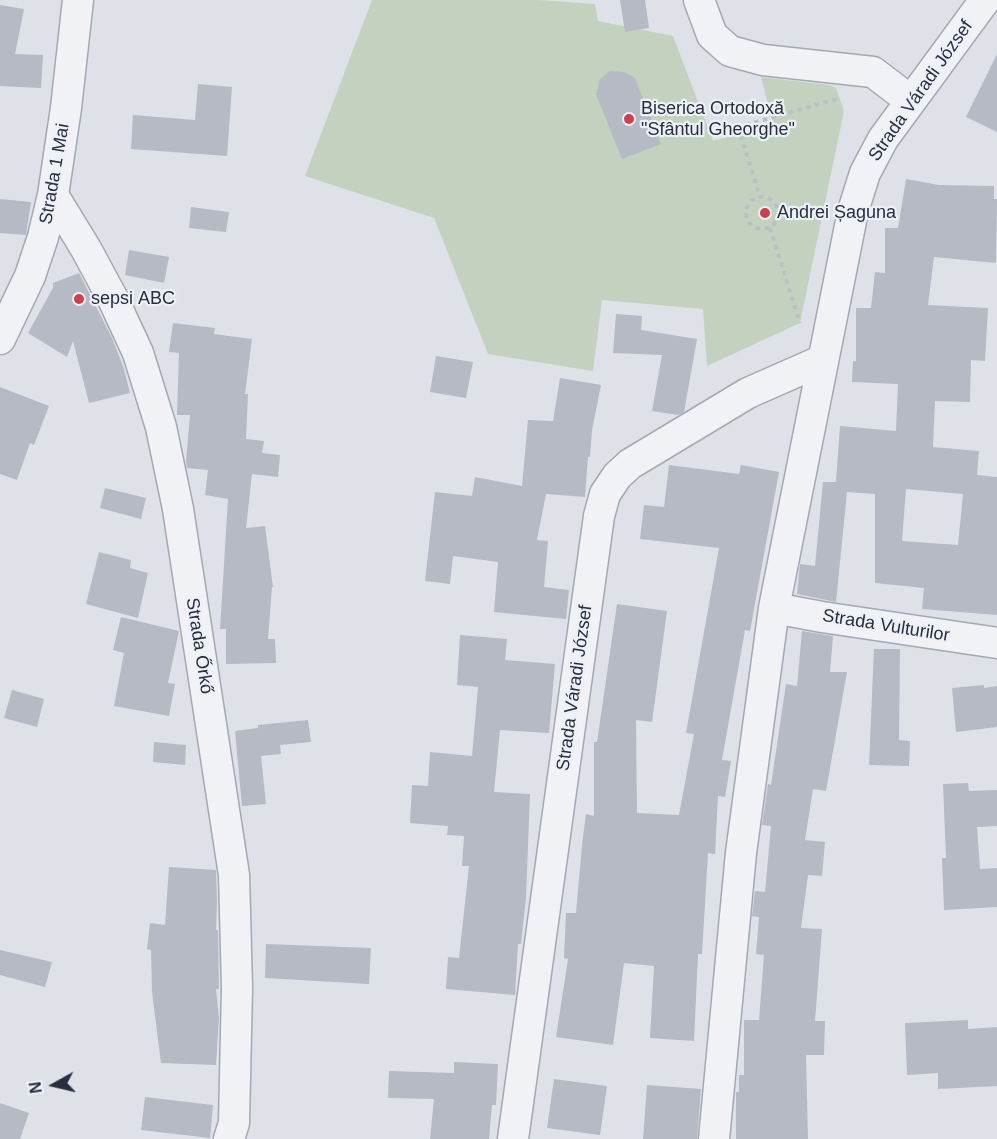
<!DOCTYPE html>
<html>
<head>
<meta charset="utf-8">
<style>
  body { margin:0 }
  #map { position:relative; width:997px; height:1139px; overflow:hidden; background:#dee1e8; font-family:Arial,sans-serif }
  canvas { display:block }
  .north { position:absolute; left:24px; top:1055px; width:60px; height:60px; -webkit-text-stroke:4px #edf0f5; paint-order:stroke; rotate:262deg; font-size:16px; font-weight:700; line-height:24px; text-align:center; color:#272e3f }
  .north::after { content:''; display:block; margin:auto; width:21px; height:27px; background:#272e3f; clip-path:polygon(50% 0,100% 100%,50% 72%,0 100%) }
</style>
</head>
<body>
<div id="map">
<canvas width="997" height="1139"></canvas>
<div class="north">N</div>
</div>
<script>
const ctx = document.querySelector('canvas').getContext('2d');
ctx.lineJoin = 'round';
function fillPath(path, color) {
  ctx.fillStyle = color;
  ctx.fill(path, 'evenodd');
}
function poly(rows) {
  const path = new Path2D();
  for (const r of rows) {
    if (r.length === 3) {
      path.moveTo(r[0] + r[2], r[1]);
      path.arc(r[0], r[1], r[2], 0, 2 * Math.PI);
      continue;
    }
    path.moveTo(r[0], r[1]);
    for (let i = 2; i < r.length; i += 2) path.lineTo(r[i], r[i + 1]);
  }
  return path;
}
function stroke(path, color, width, dash) {
  ctx.strokeStyle = color;
  ctx.lineWidth = width;
  ctx.lineCap = dash ? 'butt' : 'round';
  ctx.setLineDash(dash || []);
  ctx.stroke(path);
}
function label(font, color, halo, rows, align = 'center') {
  ctx.font = font + ' Arial,sans-serif';
  ctx.lineWidth = 4.5;
  ctx.setLineDash([]);
  ctx.textBaseline = 'middle';
  ctx.strokeStyle = halo;
  ctx.fillStyle = color;
  for (const [text, x, y, turn = 0] of rows) {
    ctx.save();
    ctx.translate(x, y);
    ctx.rotate((+turn || 0) * Math.PI / 180);
    ctx.textAlign = isNaN(turn) ? turn : align;
    if (halo) ctx.strokeText(text, 0, 0);
    ctx.fillText(text, 0, 0);
    ctx.restore();
  }
}
const green = poly([
  [372,0,539,0,595,4,598,21,673,36,713,141,773,124,761,77,829,85,836,88,844,111,800,323,707,366,703,309,602,300,593,371,488,354,434,218,305,176]
]);
const building = poly([
  [620,0,645,0,649,28,625,32],
  [0,5,24,9,15,54,43,55,41,88,0,86],
  [997,54,997,132,966,117],
  [610,71,624,72,635,78,661,144,622,159,596,94,600,79],
  [198,84,232,87,227,156,131,149,133,115,195,120],
  [906,179,939,185,994,186,994,199,997,199,996,263,934,257,928,305,988,308,985,361,971,360,970,402,935,401,933,447,979,451,977,475,997,477,997,615,922,609,924,588,875,583,875,494,847,492,836,602,797,594,800,564,815,566,823,482,836,482,840,426,896,431,898,384,852,382,853,361,856,361,856,308,871,308,875,272,885,273,885,228,898,228],
  [906,489,963,494,958,545,902,541],
  [0,199,31,202,26,235,0,233],
  [191,207,229,212,226,232,189,228],
  [129,250,169,257,164,283,125,275],
  [79,273,112,338,124,369,130,393,89,403,73,341,67,357,28,333,53,288,53,283],
  [616,314,642,316,641,330,697,339,684,412,678,415,652,411,662,355,613,353],
  [173,323,215,328,214,334,252,339,245,394,248,394,246,439,264,441,262,453,280,455,278,477,252,474,246,528,265,526,273,587,272,587,268,639,275,639,276,663,226,664,226,629,220,629,228,499,205,495,208,470,187,468,186,461,190,415,177,415,179,353,169,352],
  [436,356,473,362,466,398,430,392],
  [560,378,601,385,592,430,590,457,588,457,585,497,546,494,537,540,548,541,544,587,569,590,566,619,494,612,498,562,453,556,450,584,425,581,435,492,472,496,475,477,522,486,528,420,553,421],
  [0,387,49,406,34,445,30,443,17,480,0,474],
  [669,465,739,474,741,465,779,472,750,631,745,630,722,760,731,761,725,797,718,796,715,854,708,853,702,954,698,954,694,1041,650,1038,654,966,624,963,613,1045,556,1037,568,959,564,958,566,913,576,913,582,845,586,814,594,816,594,742,597,742,617,604,667,611,652,722,636,720,637,813,679,815,694,734,686,733,719,548,640,539,644,505,664,507],
  [105,488,146,498,141,519,100,508],
  [99,552,131,560,130,568,148,573,138,618,86,604],
  [121,617,179,631,168,683,175,684,169,716,114,706,124,653,113,650],
  [802,631,833,636,830,672,847,672,826,791,813,789,805,840,825,842,822,876,808,875,801,928,822,929,815,1021,825,1021,824,1055,806,1055,808,1139,736,1139,736,1092,739,1092,739,1075,744,1075,744,1020,759,1020,764,955,756,954,759,917,752,916,755,891,765,892,771,826,762,825,768,784,771,785,786,684,797,686],
  [460,635,507,639,505,660,555,664,549,733,500,730,494,792,530,794,526,897,521,944,518,944,515,995,446,989,448,957,459,958,469,866,462,866,464,836,447,835,448,826,410,823,412,785,428,786,430,752,472,756,478,687,457,685],
  [874,649,900,649,899,740,910,741,909,766,869,765],
  [984,685,984,688,997,686,997,727,956,732,952,688],
  [12,690,44,699,37,727,4,718],
  [308,720,311,742,280,745,281,754,261,756,266,804,242,806,235,731,258,728,258,725],
  [154,742,186,745,185,765,153,762],
  [968,783,969,791,997,790,997,826,977,827,980,869,997,868,997,907,944,910,942,858,946,858,943,784],
  [169,867,216,870,217,901,216,930,218,930,219,989,216,989,219,1018,216,1065,161,1063,152,992,151,950,147,949,150,923,165,925],
  [266,944,371,948,369,984,265,978],
  [0,950,52,962,45,987,0,975],
  [968,1020,968,1029,997,1027,997,1086,938,1089,938,1073,907,1075,905,1023],
  [454,1062,498,1064,496,1105,492,1105,489,1139,430,1139,434,1099,388,1098,389,1071,454,1073],
  [554,1079,607,1086,600,1135,547,1128],
  [647,1085,701,1089,697,1139,643,1139],
  [145,1097,213,1105,210,1138,141,1130],
  [0,1103,29,1113,20,1139,0,1139]
]);
const path = poly([
  [738,127,760,197],
  [711,135,840,98],
  [762,213,16],
  [770,228,800,323]
]);
const minor = poly([
  [699,0,712,35,730,51,763,60,873,72,911,101],
  [53,195,86,249,113,299,138,353,161,427,178,509,234,875,237,988,234,1123,229,1139],
  [0,339,30,276,43,237,53,195,66,108,78,0],
  [774,608,822,617,997,643],
  [513,1139,599,516,605,494,617,476,630,464,748,393,823,360],
  [714,1139,741,853,774,608,853,211,865,173,883,139,985,0]
]);
const markers = [
  [629,119,6,"#d03f4c"],
  [765,213,6,"#d03f4c"],
  [79,299,6,"#d03f4c"]
];
const streetNames = [
  ["Strada Váradi József",921,91,-55],
  ["Strada 1 Mai",55,174,-80],
  ["Strada Vulturilor",886,626,9],
  ["Strada Őrkő",199,646,81],
  ["Strada Váradi József",575,688,-82]
];
const poiNames = [
  ["Biserica Ortodoxă",641,109],
  ["\"Sfântul Gheorghe\"",641,130],
  ["Andrei Șaguna",777,213],
  ["sepsi ABC",91,299]
];
fillPath(green, '#c2d2bf');
fillPath(building, '#b5bac5');
stroke(minor, '#a3a8b2', 33);
stroke(path, '#bcbfc6', 4, [4.5, 4.5]);
stroke(minor, '#f0f2f6', 30);
for (const [x, y, r, color] of markers) {
  const dot = new Path2D();
  dot.arc(x, y, r, 0, 2 * Math.PI);
  ctx.fillStyle = color;
  ctx.fill(dot);
  stroke(dot, '#edf0f5', 2);
}
label('18px', '#272e3f', '#edf0f5', streetNames);
label('18px', '#272e3f', '#edf0f5', poiNames, 'left');
</script>
</body>
</html>
